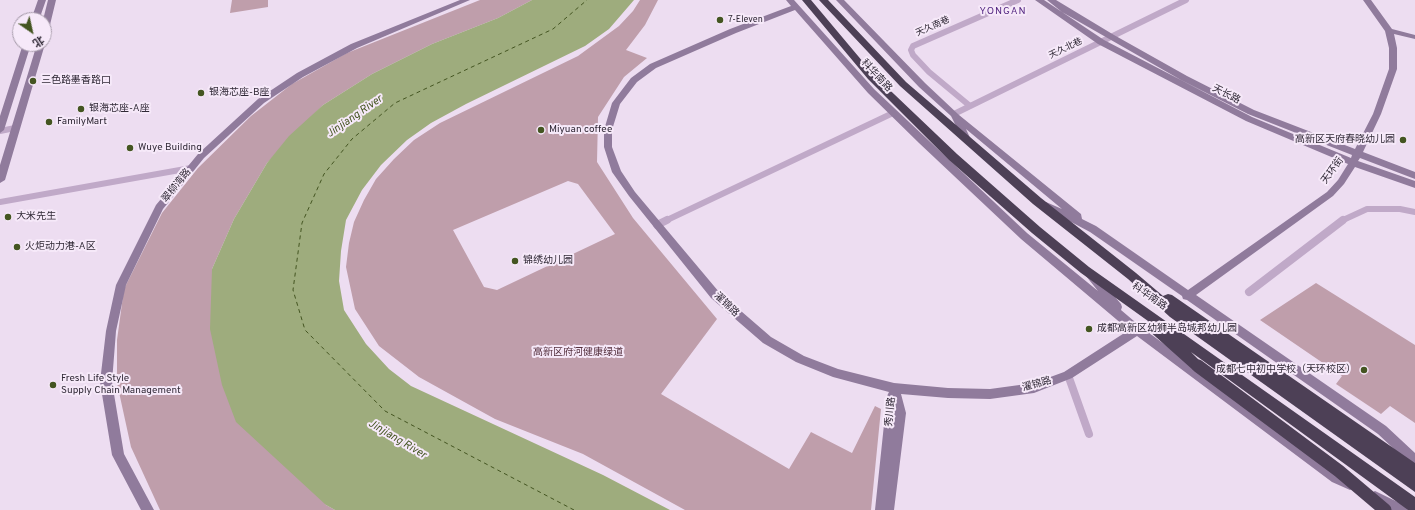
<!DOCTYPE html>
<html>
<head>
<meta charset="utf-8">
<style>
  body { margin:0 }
  #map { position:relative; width:1415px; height:510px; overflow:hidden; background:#edddf1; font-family:Overpass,"Noto Sans SC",sans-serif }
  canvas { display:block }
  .north { position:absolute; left:12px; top:12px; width:40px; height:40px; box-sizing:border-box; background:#f6e9f9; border:1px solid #a79cab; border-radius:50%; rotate:146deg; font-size:11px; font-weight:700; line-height:16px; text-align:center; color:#302936 }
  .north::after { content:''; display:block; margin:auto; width:14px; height:18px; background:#445521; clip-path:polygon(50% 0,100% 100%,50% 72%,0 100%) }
</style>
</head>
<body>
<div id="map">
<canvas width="1415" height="510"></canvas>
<div class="north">北</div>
</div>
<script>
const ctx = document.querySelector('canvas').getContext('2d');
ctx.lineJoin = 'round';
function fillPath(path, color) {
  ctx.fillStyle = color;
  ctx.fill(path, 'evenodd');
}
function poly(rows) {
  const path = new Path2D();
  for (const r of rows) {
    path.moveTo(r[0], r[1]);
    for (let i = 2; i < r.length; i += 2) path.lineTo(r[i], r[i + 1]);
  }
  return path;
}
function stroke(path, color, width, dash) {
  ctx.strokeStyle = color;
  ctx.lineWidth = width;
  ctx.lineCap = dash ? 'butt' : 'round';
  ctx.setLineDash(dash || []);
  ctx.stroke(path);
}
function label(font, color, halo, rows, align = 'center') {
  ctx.font = font + ' Overpass,"Noto Sans SC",sans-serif';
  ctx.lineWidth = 4;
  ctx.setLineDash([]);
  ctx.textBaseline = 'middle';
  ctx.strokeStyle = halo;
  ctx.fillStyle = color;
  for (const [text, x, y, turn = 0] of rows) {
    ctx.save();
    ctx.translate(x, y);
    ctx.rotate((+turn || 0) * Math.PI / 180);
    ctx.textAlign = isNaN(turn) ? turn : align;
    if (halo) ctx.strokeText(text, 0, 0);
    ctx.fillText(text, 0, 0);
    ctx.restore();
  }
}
const green = poly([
  [232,0,268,0,268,7,230,13],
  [480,0,532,0,498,18,432,44,372,74,323,105,267,163,234,219,212,269,326,505,335,510,160,510,131,447,117,383,117,340,124,289,162,213,198,168,251,116,292,84,347,53],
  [640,0,658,0,645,25,626,50,647,58,624,77,598,117,597,162,633,218,717,319,661,394,789,469,811,432,852,453,875,406,881,409,871,510,685,510,583,454,495,419,419,377,379,346,355,309,346,267,349,243,354,222,364,200,376,179,394,159,414,140,440,123,578,56,619,26,633,11],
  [568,181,578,184,615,234,497,290,484,287,453,230],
  [1316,283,1415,345,1415,423,1390,406,1381,414,1336,384,1342,376,1260,320]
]);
const water = poly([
  [532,0,634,0,609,29,585,46,466,104,431,123,407,140,381,165,362,190,346,220,341,251,339,281,344,310,366,344,389,369,411,386,603,475,670,510,335,510,326,505,236,422,222,385,210,329,212,269,234,219,267,163,289,136,323,105,372,74,432,44,498,18]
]);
const ferry = poly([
  [574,510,385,411,305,330,293,290,302,223,324,174,352,139,395,103,553,29,587,0]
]);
const streetFar1 = poly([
  [970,106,929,72,913,55,911,50,913,46,1018,0],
  [954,114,1186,0],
  [0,131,15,128],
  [0,202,191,168],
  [665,221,893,113],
  [1341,221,1367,209,1400,209,1415,212]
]);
const street = poly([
  [657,225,667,220],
  [1249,292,1343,220],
  [1068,375,1089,434]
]);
const secondary = poly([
  [38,0,46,0,39,20,31,20,38,0],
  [48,0,56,0,48,33,44,35,43,20,48,0],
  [460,0,470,0,357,48,303,77,264,103,204,158,163,209,126,285,116,331,112,382,124,454,154,510,141,510,112,455,100,382,106,331,116,285,156,205,198,154,258,99,297,73,351,44,460,0],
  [786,0,794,0,874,89,1027,233,1098,291,1086,276,1087,273,1095,273,1121,304,1122,307,1121,310,1141,327,1340,474,1354,480,1356,484,1354,488,1350,490,1332,482,1137,336,1072,378,1034,393,990,399,948,398,901,394,906,413,894,510,875,510,887,396,889,392,833,377,796,362,763,343,711,298,629,196,612,172,604,147,604,130,612,103,631,78,650,64,730,29,791,6,786,0],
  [795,10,868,93,919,143,1021,239,1129,330,1064,372,1034,383,990,389,948,388,894,383,838,369,804,356,771,337,719,292,635,192,621,171,612,147,612,130,620,104,637,82,656,68,736,33,795,10],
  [836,0,844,0,925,83,959,115,1081,214,1082,219,1096,226,1188,290,1327,192,1338,180,1348,164,1246,121,1098,44,1035,0,1044,0,1104,40,1252,117,1351,158,1352,155,1248,114,1181,80,1062,12,1047,0,1056,0,1114,35,1187,76,1254,110,1355,149,1373,114,1389,69,1389,48,1385,31,1363,0,1371,0,1392,29,1415,35,1415,39,1394,34,1397,48,1397,69,1381,114,1363,152,1415,172,1415,179,1360,158,1358,161,1415,181,1415,188,1355,167,1344,184,1333,196,1196,295,1386,426,1415,453,1415,467,1411,465,1378,434,1187,300,1183,299,1182,296,1090,232,1043,207,1041,205,1043,203,1046,202,1062,209,966,129,971,140,967,143,964,142,951,116,919,87,836,0],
  [44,43,45,44,5,180,0,183,0,165,37,44,44,44,44,43],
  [23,44,31,44,4,130,0,133,0,116,23,44],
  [1375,491,1406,506,1408,510,1389,510,1371,501,1369,497,1371,493,1375,491]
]);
const highway = poly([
  [802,0,811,0,874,75,957,154,1040,227,1089,267,1415,497,1415,510,1408,510,1191,352,1205,366,1203,370,1198,372,1193,370,1147,329,1146,325,1148,321,1081,273,1032,233,949,160,868,79,802,0],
  [819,0,828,0,906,82,1041,198,1136,273,1163,296,1168,294,1172,295,1415,463,1415,492,1170,317,1128,279,1033,204,900,86,819,0]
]);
const highwayBridge = poly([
  [1198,366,1339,471,1385,510]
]);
const markers = [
  [720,20,4,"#445521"],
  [33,81,4,"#445521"],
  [201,93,4,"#445521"],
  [81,109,4,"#445521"],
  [49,122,4,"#445521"],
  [541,130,4,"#445521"],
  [1403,140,4,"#445521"],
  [130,148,4,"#445521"],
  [8,217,4,"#445521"],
  [17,247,4,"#445521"],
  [515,261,4,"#445521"],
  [1089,329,4,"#445521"],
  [1364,370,4,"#445521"],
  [53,385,4,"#445521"]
];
const farPoinames = [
  ["7-Eleven",728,20]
];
const farStreetnames = [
  ["天久南巷",933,27,-24],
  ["天久北巷",1066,49,-26]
];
const farQuarternames = [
  ["YONGAN",1003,12]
];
const streetNames = [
  ["科华南路",876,76,47],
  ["天长路",1226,95,27],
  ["天环街",1333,171,-54],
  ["翠柳湾路",177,186,-51],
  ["科华南路",1149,297,35],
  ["濯锦路",726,305,44],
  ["濯锦路",1037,385,-15],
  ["秀川路",891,412,-84]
];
const poiNames = [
  ["三色路墨香路口",41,81],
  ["银海芯座-B座",209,93],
  ["银海芯座-A座",89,109],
  ["FamilyMart",57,122],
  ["Miyuan coffee",549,130],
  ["高新区天府春晓幼儿园",1395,140,"right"],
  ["Wuye Building",138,148],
  ["大米先生",16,217],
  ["火炬动力港-A区",25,247],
  ["锦绣幼儿园",523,261],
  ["成都高新区幼狮半岛城邦幼儿园",1097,329],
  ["成都七中初中学校（天环校区）",1356,370,"right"],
  ["Fresh Life Style",61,379],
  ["Supply Chain Management",61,391]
];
const parkNames = [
  ["高新区府河健康绿道",578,353]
];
const waterNames = [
  ["Jinjiang River",355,117,-35],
  ["Jinjiang River",397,440,31]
];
fillPath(green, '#bf9eab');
fillPath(water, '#9eac7d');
stroke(ferry, '#445521', 1, [4, 3.5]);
stroke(streetFar1, '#c0a9c8', 6);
stroke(street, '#c0a9c8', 8);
fillPath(secondary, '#907b9c');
fillPath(highway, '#4d4056');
stroke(highwayBridge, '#4d4056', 13);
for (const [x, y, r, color] of markers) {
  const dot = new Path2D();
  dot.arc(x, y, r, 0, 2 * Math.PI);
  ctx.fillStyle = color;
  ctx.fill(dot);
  stroke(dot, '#f6e9f9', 1.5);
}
label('9px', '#302936', '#f6e9f9', farPoinames, 'left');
label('9px', '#302936', '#f6e9f9', farStreetnames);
ctx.letterSpacing = '1px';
label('10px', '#532681', '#f6e9f9', farQuarternames);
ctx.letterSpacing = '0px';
label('10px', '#302936', '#f6e9f9', streetNames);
label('10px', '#302936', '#f6e9f9', poiNames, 'left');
label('10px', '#532e3c', '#f6e9f9', parkNames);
label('italic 11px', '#445521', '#f6e9f9', waterNames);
</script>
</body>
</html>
